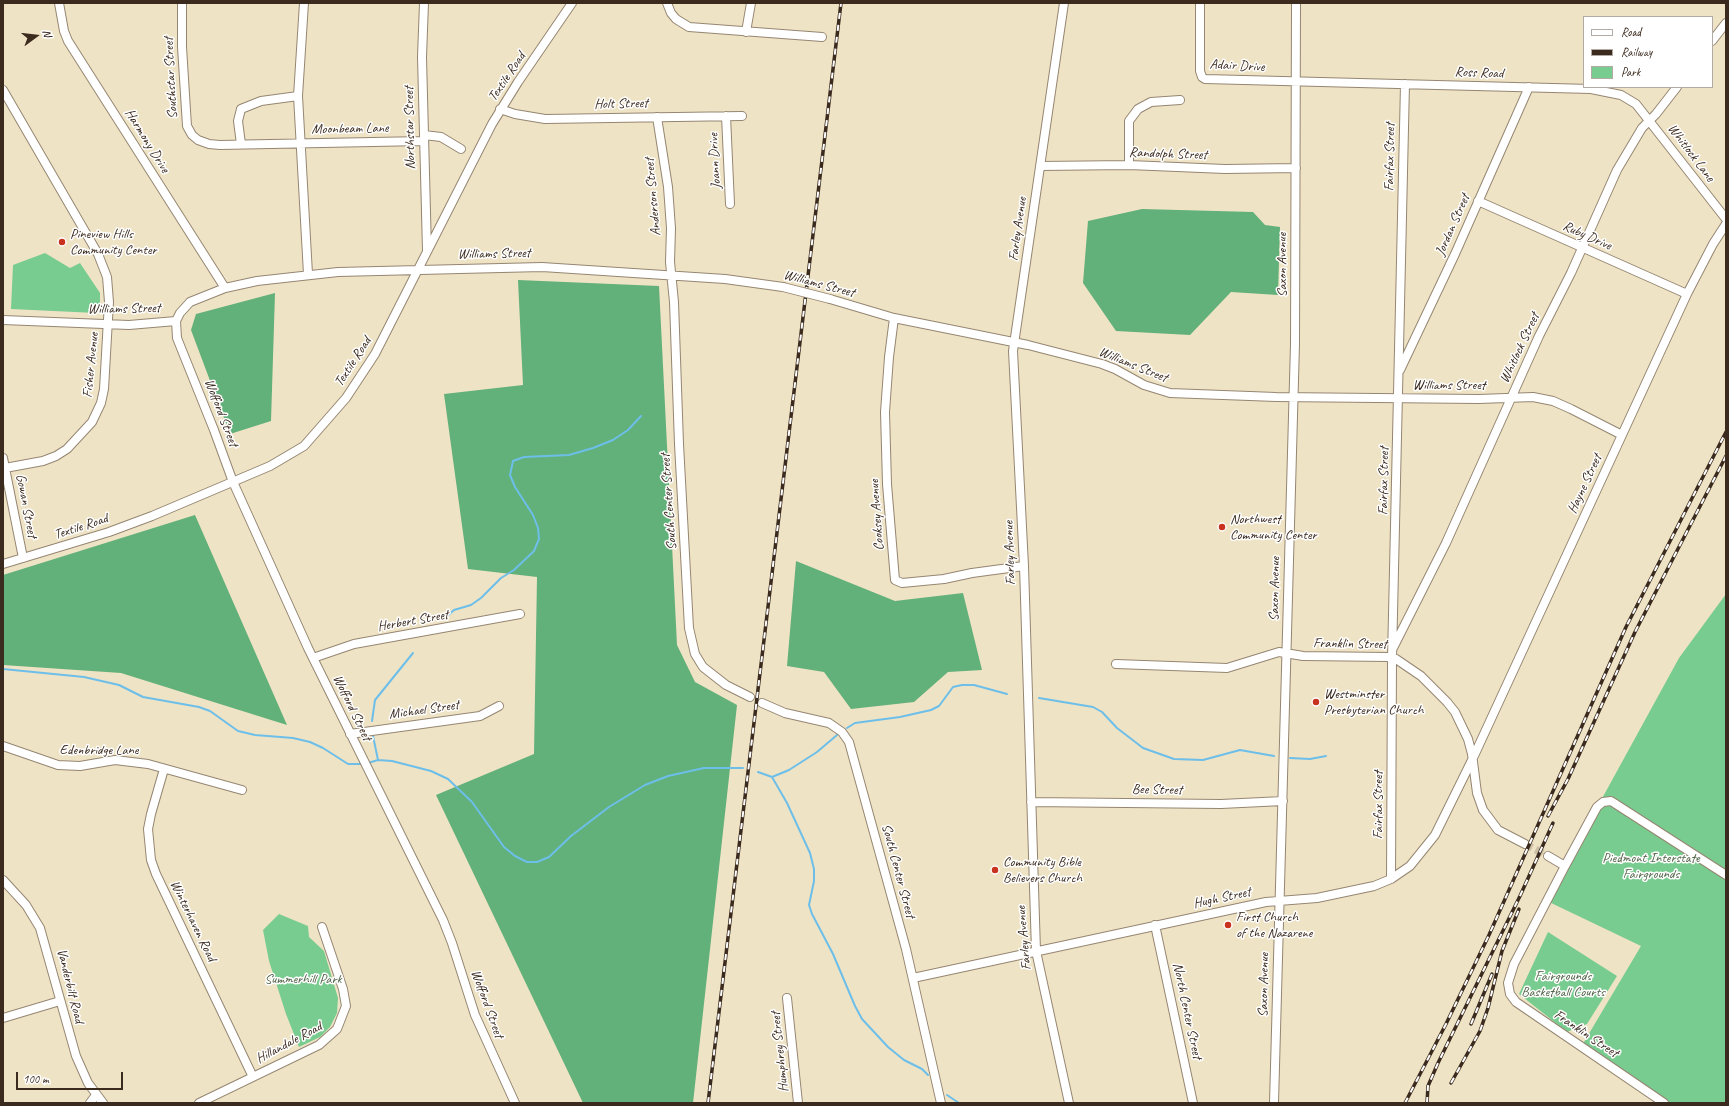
<!DOCTYPE html>
<html>
<head>
<meta charset="utf-8">
<style>
  body { margin:0 }
  #map { position:relative; width:1729px; height:1106px; overflow:hidden; background:#efe3c5; font-family:Caveat,sans-serif }
  canvas { display:block }
  .frame { position:absolute; inset:0; border:4px solid #3b2a1e; pointer-events:none }
  .legend { position:absolute; left:1583px; top:16px; width:130px; height:72px; box-sizing:border-box; background:#fff; border:1px solid #b1aaa5; margin:0; padding:5px 7px; list-style:none; font-size:12px; color:#3b2a1e }
  .legend li { display:flex; align-items:center; gap:8px; height:20px }
  .legend b { width:20px; border:1px solid #b1aaa5 }
  .north { position:absolute; left:16px; top:16px; width:40px; height:40px; -webkit-text-stroke:3px #fff; paint-order:stroke; rotate:75deg; font-size:11px; font-weight:700; line-height:16px; text-align:center; color:#3b2a1e }
  .north::after { content:''; display:block; margin:auto; width:14px; height:18px; background:#3b2a1e; clip-path:polygon(50% 0,100% 100%,50% 72%,0 100%) }
  .scale { position:absolute; left:16px; top:1072px; width:107px; height:18px; box-sizing:border-box; border:2px solid #3b2a1e; border-top:0; padding-left:5px; font-size:12px; line-height:14px; white-space:nowrap; color:#3b2a1e; -webkit-text-stroke:3px #fff; paint-order:stroke }
</style>
</head>
<body>
<div id="map">
<canvas width="1729" height="1106"></canvas>
<div class="frame"></div>
<ul class="legend">
<li><b style="height:5px;background:#fff"></b>Road</li>
<li><b style="height:5px;background:#3b2a1e"></b>Railway</li>
<li><b style="height:11px;background:#78cc8f"></b>Park</li>
</ul>
<div class="north">N</div>
<div class="scale">100 m</div>
</div>
<script>
const ctx = document.querySelector('canvas').getContext('2d');
ctx.lineJoin = 'round';
function fillPath(path, color) {
  ctx.fillStyle = color;
  ctx.fill(path, 'evenodd');
}
function poly(rows) {
  const path = new Path2D();
  for (const r of rows) {
    path.moveTo(r[0], r[1]);
    for (let i = 2; i < r.length; i += 2) path.lineTo(r[i], r[i + 1]);
  }
  return path;
}
function stroke(path, color, width, dash) {
  ctx.strokeStyle = color;
  ctx.lineWidth = width;
  ctx.lineCap = dash ? 'butt' : 'round';
  ctx.setLineDash(dash || []);
  ctx.stroke(path);
}
function label(font, color, halo, rows, align = 'center') {
  ctx.font = font + ' Caveat,sans-serif';
  ctx.lineWidth = 3;
  ctx.setLineDash([]);
  ctx.textBaseline = 'middle';
  ctx.strokeStyle = halo;
  ctx.fillStyle = color;
  for (const [text, x, y, turn = 0] of rows) {
    ctx.save();
    ctx.translate(x, y);
    ctx.rotate((+turn || 0) * Math.PI / 180);
    ctx.textAlign = isNaN(turn) ? turn : align;
    if (halo) ctx.strokeText(text, 0, 0);
    ctx.fillText(text, 0, 0);
    ctx.restore();
  }
}
const green = poly([
  [45,253,70,268,80,263,100,293,100,310,96,313,11,309,13,265],
  [1726,594,1726,1103,1664,1103,1581,1047,1641,946,1547,901,1565,866,1679,658],
  [279,914,308,926,309,937,324,951,338,998,337,1013,330,1027,320,1037,299,1047,286,1014,269,961,263,930],
  [1548,932,1617,976,1587,1024,1567,1032,1519,994]
]);
const forest = poly([
  [1142,209,1253,212,1265,225,1280,227,1278,295,1231,292,1190,335,1116,331,1083,283,1088,221],
  [518,280,659,286,677,645,695,682,737,705,693,1103,583,1103,436,795,534,754,537,577,468,569,444,394,523,385],
  [275,293,271,421,230,434,191,330,196,314],
  [195,515,287,725,121,673,3,665,3,575],
  [796,561,895,601,963,593,982,670,948,672,914,702,851,709,824,672,787,666]
]);
const stream = poly([
  [446,617,454,610,471,605,481,598,501,578,514,570,534,551,539,539,538,528,533,515,515,487,510,475,513,461,524,457,569,455,593,448,613,440,628,430,641,416],
  [3,669,84,677,119,685,143,697,199,707,210,711,238,731,255,735,293,738,310,742,323,748,348,764,364,764],
  [1039,698,1093,707,1102,712,1117,728,1143,748,1174,759,1203,760,1240,750,1274,756],
  [372,721,375,700,413,653],
  [847,728,855,723,900,717,931,710,939,706,953,687,962,685,974,685,1007,694],
  [373,736,378,760],
  [1290,758,1310,759,1326,756],
  [368,763,378,760,392,761,431,771,448,779,472,802,504,847,515,856,527,862,537,862,549,857,571,836,609,807,645,785,668,776,704,768,743,768],
  [758,772,772,777,789,770,817,752,837,735],
  [772,777,787,803,810,853,814,869,814,881,809,905,812,914,833,954,855,1006,862,1019,888,1047,904,1060,922,1069,928,1075],
  [947,1095,959,1103]
]);
const minorTunnel = poly([
  [1525,844,1548,856]
]);
const minor = poly([
  [59,3,64,31,68,41,225,288],
  [182,3,182,47,187,126,192,135,198,140,209,144,220,145,424,141],
  [304,3,298,96,308,274],
  [424,3,422,57,427,251],
  [667,3,671,13,676,19,689,27,822,37],
  [1064,3,1013,351,1024,566,1036,951,1069,1103],
  [1200,3,1200,71,1202,77,1205,79,1591,89,1621,95,1636,104,1726,219],
  [746,32,751,3],
  [1712,41,1726,23],
  [3,90,98,254,107,277,109,302,104,389,101,403,92,422,67,449,56,456,43,461,5,468],
  [500,109,515,114,545,119,742,116],
  [726,116,730,204],
  [657,117,668,187,671,228,670,262,674,302,679,444,689,628,695,654,703,667,726,685,750,697],
  [424,135,441,137,461,149],
  [241,144,238,121,241,109,261,101,298,96],
  [1129,165,1129,121,1138,109,1151,102,1180,100],
  [1040,166,1129,165,1225,169,1296,168],
  [1478,201,1687,294],
  [830,299,894,318,1028,345,1102,364,1115,369,1144,385,1170,393,1276,397,1479,399,1533,397,1553,401,1571,409,1622,435],
  [894,318,889,357,885,412,887,484,895,580,902,583,944,579,972,573,1024,566],
  [3,320,129,325,176,321],
  [1400,370,1455,254,1529,87],
  [3,458,23,558],
  [3,564,109,532,152,516,270,466,304,446,346,398,375,354,492,124,518,82,572,3],
  [1393,648,1446,543,1539,336,1571,273,1617,170,1642,128,1656,114,1677,87],
  [313,658,354,644,520,614],
  [1116,664,1227,668,1279,652,1303,656,1388,657,1396,659,1421,676,1447,702,1455,712,1468,739,1472,754,1477,793,1483,810,1498,830,1525,844],
  [762,703,785,713,829,723,842,732,849,742,906,949,941,1103],
  [350,734,480,716,499,706],
  [3,746,58,765,80,766,115,760,148,764,242,790],
  [164,769,151,814,148,829,151,860,156,874,253,1077],
  [1031,802,1221,804,1283,801],
  [1548,856,1565,866,1514,964,1508,983,1510,994,1516,1002,1664,1103],
  [1565,866,1597,807,1603,802,1611,801,1726,875],
  [1391,879,1392,658,1405,84],
  [3,880,26,905,40,928,76,1056,88,1083,103,1103],
  [1155,925,1193,1103],
  [913,978,1266,902,1317,898,1374,886,1391,879,1410,866,1435,835,1473,758,1687,294,1713,244,1726,224],
  [787,998,798,1103],
  [3,1018,60,1001],
  [90,1103,96,1095],
  [199,1103,319,1045,337,1029,346,1006,343,989,322,927],
  [515,1103,475,1015,452,943,443,920,308,648,233,482,214,430,177,338,176,321,180,313,190,302,225,288,257,281,338,272,542,267,725,279,783,287],
  [1274,1103,1295,344,1296,3]
]);
const rail = poly([
  [1548,816,1568,779,1635,632,1726,456],
  [1471,1024,1492,974],
  [1451,1083,1480,1031,1488,1008,1502,951,1519,909],
  [708,1103,841,3],
  [1405,1103,1446,1024,1489,935,1626,627,1726,432],
  [1427,1103,1428,1086,1438,1063,1520,896,1553,823]
]);
const minorBridge = poly([
  [783,287,830,299]
]);
const markers = [
  [62,242,4,"#c8321e"],
  [1222,527,4,"#c8321e"],
  [1316,702,4,"#c8321e"],
  [995,870,4,"#c8321e"],
  [1228,925,4,"#c8321e"]
];
const streetNames = [
  ["Adair Drive",1237,66,3],
  ["Ross Road",1479,73,2],
  ["Textile Road",507,77,-56],
  ["Southstar Street",171,78,-93],
  ["Holt Street",621,104,-1],
  ["Northstar Street",410,128,-91],
  ["Moonbeam Lane",350,129,-1],
  ["Harmony Drive",147,141,58],
  ["Whitlock Lane",1691,153,53],
  ["Randolph Street",1168,154,2],
  ["Fairfax Street",1390,157,-89],
  ["Joann Drive",715,161,-93],
  ["Anderson Street",653,197,-95],
  ["Jordan Street",1453,225,-66],
  ["Farley Avenue",1018,229,-82],
  ["Ruby Drive",1587,236,24],
  ["Williams Street",494,254,-1],
  ["Saxon Avenue",1282,265,-90],
  ["Williams Street",819,284,15],
  ["Williams Street",124,309,-1],
  ["Whitlock Street",1520,348,-65],
  ["Textile Road",353,362,-57],
  ["Fisher Avenue",91,365,-84],
  ["Williams Street",1133,365,22],
  ["Williams Street",1449,385],
  ["Wofford Street",221,413,69],
  ["Fairfax Street",1384,481,-89],
  ["Hayne Street",1585,484,-65],
  ["South Center Street",669,502,-94],
  ["Gowan Street",26,506,79],
  ["Cooksey Avenue",877,515,-94],
  ["Textile Road",81,527,-18],
  ["Farley Avenue",1010,553,-92],
  ["Saxon Avenue",1275,589,-89],
  ["Herbert Street",413,621,-10],
  ["Franklin Street",1350,644,1],
  ["Wofford Street",352,708,64],
  ["Michael Street",424,710,-8],
  ["Edenbridge Lane",99,750],
  ["Bee Street",1157,790,1],
  ["Fairfax Street",1378,805,-90],
  ["South Center Street",898,871,75],
  ["Hugh Street",1222,898,-12],
  ["Winterhaven Road",193,921,64],
  ["Farley Avenue",1024,938,-95],
  ["Saxon Avenue",1264,985,-89],
  ["Vanderbilt Road",70,986,76],
  ["Wofford Street",487,1004,70],
  ["North Center Street",1187,1011,78],
  ["Franklin Street",1586,1034,34],
  ["Hillandale Road",289,1043,-28],
  ["Humphrey Street",780,1052,-96]
];
const poiNames = [
  ["Pineview Hills",70,234],
  ["Community Center",70,250],
  ["Northwest",1230,519],
  ["Community Center",1230,535],
  ["Westminster",1324,694],
  ["Presbyterian Church",1324,710],
  ["Community Bible",1003,862],
  ["Believers Church",1003,878],
  ["First Church",1236,917],
  ["of the Nazarene",1236,933]
];
const parkNames = [
  ["Piedmont Interstate",1651,858],
  ["Fairgrounds",1651,874],
  ["Fairgrounds",1563,976],
  ["Basketball Courts",1563,992],
  ["Summerhill Park",303,979]
];
fillPath(green, '#78cc8f');
fillPath(forest, '#62b07a');
stroke(stream, '#6dbfe9', 2);
stroke(minorTunnel, '#cbbea4', 8, [8, 4]);
stroke(minor, '#958672', 10);
stroke(minor, '#fff', 8);
stroke(rail, '#3b2a1e', 3.5);
stroke(rail, '#fff', 2, [6]);
stroke(minorBridge, '#958672', 10, []);
stroke(minorBridge, '#fff', 8);
for (const [x, y, r, color] of markers) {
  const dot = new Path2D();
  dot.arc(x, y, r, 0, 2 * Math.PI);
  ctx.fillStyle = color;
  ctx.fill(dot);
  stroke(dot, '#fff', 1.5);
}
label('14px', '#3b2a1e', '#fff', streetNames);
label('14px', '#3b2a1e', '#fff', poiNames, 'left');
label('14px', '#506346', '#fff', parkNames);
</script>
</body>
</html>
